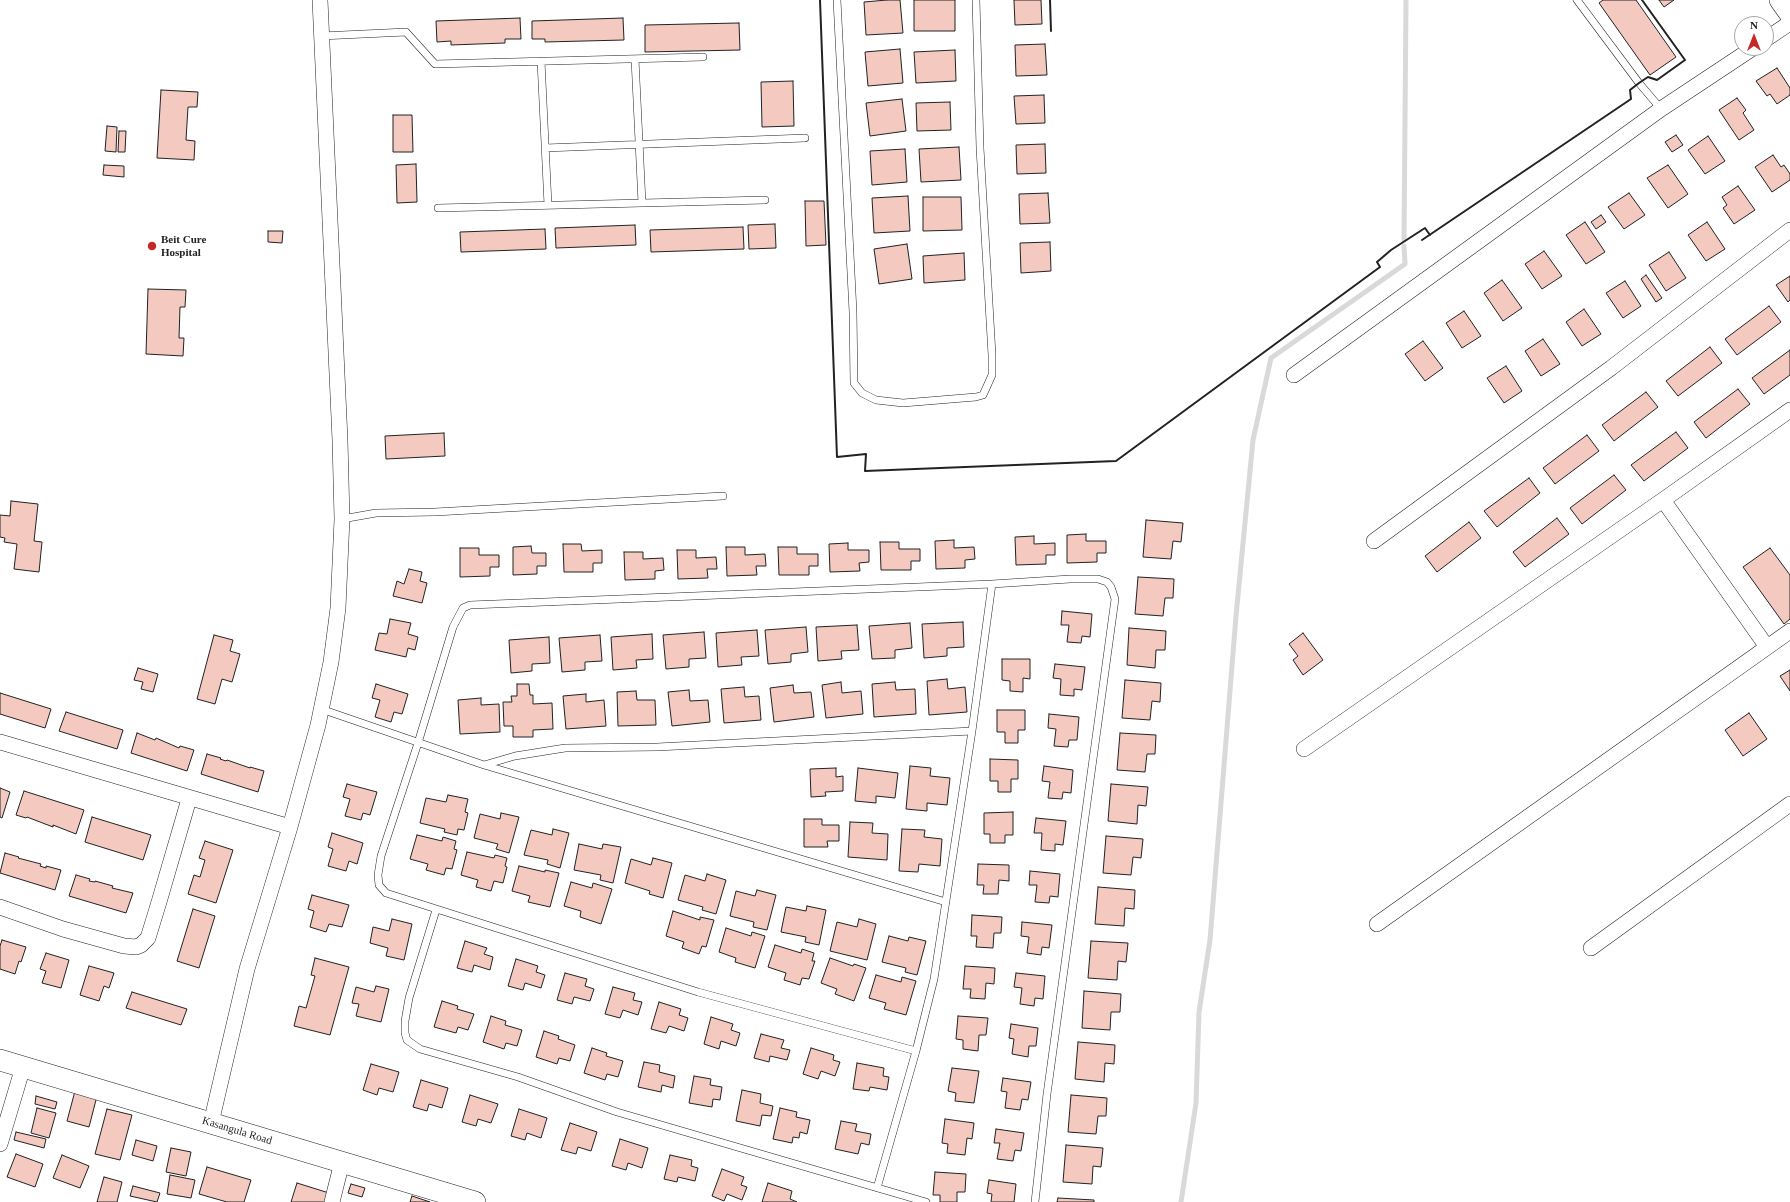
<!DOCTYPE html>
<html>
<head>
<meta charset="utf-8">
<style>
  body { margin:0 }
  #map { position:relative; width:1790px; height:1202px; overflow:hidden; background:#fff; font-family:Georgia,serif }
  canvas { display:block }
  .north { position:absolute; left:1734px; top:16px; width:40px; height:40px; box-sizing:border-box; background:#fff; border:1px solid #a7a7a7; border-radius:50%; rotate:0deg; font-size:11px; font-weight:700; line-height:16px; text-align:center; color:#222 }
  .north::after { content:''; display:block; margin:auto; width:14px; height:18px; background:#c62828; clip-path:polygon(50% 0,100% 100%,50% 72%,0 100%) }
</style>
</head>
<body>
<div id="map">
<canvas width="1790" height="1202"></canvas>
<div class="north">N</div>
</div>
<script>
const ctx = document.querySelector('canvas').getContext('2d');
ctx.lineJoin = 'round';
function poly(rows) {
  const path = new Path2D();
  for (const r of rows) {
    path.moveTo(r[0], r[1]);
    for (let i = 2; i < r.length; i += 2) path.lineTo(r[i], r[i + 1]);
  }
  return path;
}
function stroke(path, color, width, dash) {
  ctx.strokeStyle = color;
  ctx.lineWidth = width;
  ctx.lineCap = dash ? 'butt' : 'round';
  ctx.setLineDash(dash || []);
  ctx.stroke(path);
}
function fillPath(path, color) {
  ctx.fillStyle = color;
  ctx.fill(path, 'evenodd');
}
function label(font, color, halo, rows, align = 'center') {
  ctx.font = font + ' Georgia,serif';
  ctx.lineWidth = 3;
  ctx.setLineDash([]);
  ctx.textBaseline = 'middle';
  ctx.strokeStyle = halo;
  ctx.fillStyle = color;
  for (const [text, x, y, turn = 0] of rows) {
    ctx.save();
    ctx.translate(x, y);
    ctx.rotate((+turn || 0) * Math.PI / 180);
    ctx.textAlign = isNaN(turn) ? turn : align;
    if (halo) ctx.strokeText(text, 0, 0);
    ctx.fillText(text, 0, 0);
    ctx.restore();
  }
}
const stream = poly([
  [1404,240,1406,0],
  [1181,1202,1196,1103,1199,1012,1210,940,1236,616,1253,440,1271,358,1405,264,1404,246]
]);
const building = poly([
  [887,0,900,0,903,33,866,35,864,2,887,0],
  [914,0,955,0,955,31,914,31,914,0],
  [1014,0,1041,0,1042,24,1015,25,1014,0],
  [1603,0,1636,0,1676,57,1650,75,1599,3,1603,0],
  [1659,0,1674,0,1664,7,1659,0],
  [520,18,521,39,505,39,505,43,451,45,451,41,437,42,436,21,520,18],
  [623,18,624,40,545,42,545,39,532,39,532,21,623,18],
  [739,23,740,50,645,52,645,25,739,23],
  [1045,44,1047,75,1016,76,1015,45,1045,44],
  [900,49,903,83,868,86,865,52,900,49],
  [955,50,956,81,916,83,914,52,955,50],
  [1777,68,1790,88,1790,95,1777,104,1770,94,1767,96,1756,81,1777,68],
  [793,81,794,126,762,127,761,82,793,81],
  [161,90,198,92,197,107,188,107,186,140,195,141,194,160,157,158,161,90],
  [1044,95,1045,123,1016,124,1014,96,1044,95],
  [1737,98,1746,110,1743,113,1754,130,1739,140,1719,110,1737,98],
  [902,99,906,131,870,136,866,103,902,99],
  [950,102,951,130,917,131,916,103,950,102],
  [393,115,412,115,413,152,393,152,393,115],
  [107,126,117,127,116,152,105,151,107,126],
  [119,131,126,131,125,152,118,152,119,131],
  [1676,135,1683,145,1672,152,1665,142,1676,135],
  [1708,136,1725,161,1705,174,1688,150,1708,136],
  [1045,144,1046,173,1017,174,1016,145,1045,144],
  [959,147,961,180,921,182,919,149,959,147],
  [905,149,907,182,872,185,870,151,905,149],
  [1773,155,1781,167,1784,165,1790,174,1790,180,1772,192,1755,167,1773,155],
  [416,164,417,202,397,203,396,165,416,164],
  [104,165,124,166,124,177,103,175,104,165],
  [1668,165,1688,194,1668,208,1647,178,1668,165],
  [1738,186,1755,210,1734,224,1723,208,1727,205,1722,197,1738,186],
  [1048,193,1050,223,1020,224,1019,194,1048,193],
  [1629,193,1645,215,1624,229,1608,207,1629,193],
  [908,196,910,231,874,233,872,198,908,196],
  [923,197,961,197,962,230,923,231,923,197],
  [805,201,824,201,826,245,806,246,805,201],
  [1601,215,1606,222,1596,229,1591,222,1601,215],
  [1585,222,1605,252,1586,264,1566,235,1585,222],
  [1707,222,1725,249,1706,261,1688,235,1707,222],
  [775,224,776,248,749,249,748,225,775,224],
  [635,225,636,245,556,248,555,228,635,225],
  [743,227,744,249,651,252,650,230,743,227],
  [545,229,546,249,461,252,460,232,545,229],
  [268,231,283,231,282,243,268,242,268,231],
  [1050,242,1051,271,1021,273,1020,243,1050,242],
  [907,244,912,279,879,284,874,249,907,244],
  [1544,251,1562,276,1542,289,1525,264,1544,251],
  [1669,252,1686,278,1666,291,1649,265,1669,252],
  [964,253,965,280,924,283,923,256,964,253],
  [1646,275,1662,298,1656,302,1641,279,1646,275],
  [1790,276,1790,300,1788,302,1776,285,1790,276],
  [1502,280,1522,308,1503,321,1484,293,1502,280],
  [1625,281,1641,306,1623,318,1606,293,1625,281],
  [148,289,186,290,185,307,180,307,179,338,184,338,183,356,146,354,148,289],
  [1769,306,1781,322,1737,355,1725,339,1769,306],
  [1584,309,1601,334,1582,346,1566,322,1584,309],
  [1464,311,1481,336,1462,348,1446,323,1464,311],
  [1543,339,1560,364,1541,376,1525,351,1543,339],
  [1423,341,1443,368,1425,381,1405,354,1423,341],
  [1710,347,1722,363,1678,396,1666,381,1710,347],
  [1790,350,1790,375,1764,394,1752,378,1790,350],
  [1506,366,1522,391,1504,403,1487,378,1506,366],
  [1738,389,1750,404,1706,438,1694,422,1738,389],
  [1646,392,1658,407,1614,441,1602,425,1646,392],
  [1676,432,1688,448,1644,481,1631,465,1676,432],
  [444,433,445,456,386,459,385,436,444,433],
  [1587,435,1599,451,1555,484,1543,468,1587,435],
  [1614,475,1626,490,1582,524,1570,508,1614,475],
  [1529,478,1540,493,1497,527,1484,511,1529,478],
  [11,501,38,504,34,541,42,542,39,572,14,569,17,544,4,542,5,538,0,537,0,515,10,516,11,501],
  [1557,518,1569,534,1525,567,1513,552,1557,518],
  [1146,520,1183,523,1181,542,1173,541,1171,559,1143,557,1146,520],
  [1469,522,1481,538,1437,572,1425,556,1469,522],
  [1086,534,1086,541,1106,541,1106,553,1097,553,1097,562,1067,563,1067,535,1086,534],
  [1034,536,1034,544,1055,543,1055,555,1046,555,1046,564,1016,565,1015,537,1034,536],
  [954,540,954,548,974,547,975,559,965,560,965,568,936,569,935,541,954,540],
  [880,542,899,542,899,549,920,549,920,561,911,561,911,570,881,570,880,542],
  [848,543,848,550,869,550,869,562,859,563,860,571,830,572,829,544,848,543],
  [563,544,581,544,582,551,602,550,602,563,593,563,593,572,564,572,563,544],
  [531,546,532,553,546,553,546,566,537,566,537,574,513,575,513,547,531,546],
  [726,547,745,547,745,555,765,554,766,566,756,566,757,575,727,576,726,547],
  [778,547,797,547,797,554,818,554,818,566,809,566,809,575,779,575,778,547],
  [460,548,479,548,479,555,499,555,499,567,490,567,490,576,460,577,460,548],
  [1770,548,1790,575,1790,619,1784,624,1743,567,1770,548],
  [677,550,696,550,696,558,716,557,717,569,707,569,708,578,678,579,677,550],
  [624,552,643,552,643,559,663,558,664,570,655,571,655,579,625,580,624,552],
  [409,569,422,572,420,581,427,583,422,603,393,596,397,581,404,584,409,569],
  [1138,577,1174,579,1173,598,1165,598,1163,616,1135,614,1138,577],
  [1062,611,1092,614,1090,637,1082,636,1081,643,1067,642,1069,625,1061,625,1062,611],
  [390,619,411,623,408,634,418,637,415,650,408,648,406,657,375,650,379,633,387,634,390,619],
  [963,622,964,647,947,648,947,656,924,658,922,624,963,622],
  [910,623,912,648,895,650,895,658,872,659,869,626,910,623],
  [857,625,859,650,841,651,842,659,818,661,816,627,857,625],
  [806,627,808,652,791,654,791,662,768,664,765,630,806,627],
  [1129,628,1166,631,1165,650,1156,650,1155,668,1127,665,1129,628],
  [757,630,759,656,741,657,742,665,718,667,716,633,757,630],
  [704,632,706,658,689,659,689,667,666,669,663,635,704,632],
  [1303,633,1323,660,1303,675,1293,660,1298,656,1289,644,1303,633],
  [652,634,653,659,636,660,637,668,613,670,611,637,652,634],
  [214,635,233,640,230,651,240,654,232,682,222,679,215,704,197,699,214,635],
  [600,635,602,661,585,662,585,670,562,672,559,638,600,635],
  [549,637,550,663,532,664,532,671,511,673,509,640,549,637],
  [1002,659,1030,659,1030,679,1023,678,1023,692,1010,691,1010,681,1002,680,1002,659],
  [1055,664,1085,667,1082,690,1074,689,1074,696,1060,695,1061,679,1053,678,1055,664],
  [138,668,158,674,153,692,141,689,143,682,134,680,138,668],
  [1790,670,1790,691,1780,676,1790,670],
  [947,679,948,689,965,687,967,712,929,715,927,681,947,679],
  [1125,680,1161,683,1160,702,1152,701,1150,720,1122,718,1125,680],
  [841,682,842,693,861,691,863,714,826,718,822,685,841,682],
  [895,682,896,690,915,689,916,714,874,717,872,684,895,682],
  [376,684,408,694,402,714,394,712,391,722,375,717,380,700,372,698,376,684],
  [517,684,529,684,530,695,533,695,533,704,552,703,553,729,533,730,533,737,513,737,513,726,504,726,503,702,512,702,511,696,517,696,517,684],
  [793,685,794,693,811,692,814,717,774,722,770,688,793,685],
  [744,687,745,697,759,696,761,720,724,723,721,689,744,687],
  [689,690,690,701,708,700,710,722,672,726,668,692,689,690],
  [636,691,637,700,655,700,656,725,618,726,617,692,636,691],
  [0,693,51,709,45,728,0,714,0,693],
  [586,694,586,702,604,700,606,726,566,729,563,696,586,694],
  [481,698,481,705,499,704,500,732,460,734,458,700,481,698],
  [997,710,1025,710,1025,730,1018,730,1018,743,1005,743,1005,732,997,732,997,710],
  [66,712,123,730,117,749,59,731,66,712],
  [1749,713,1767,739,1743,756,1725,730,1749,713],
  [1049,714,1079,717,1077,740,1069,740,1068,747,1054,746,1056,729,1048,728,1049,714],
  [137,733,155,740,156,738,179,748,180,746,194,750,187,771,131,753,137,733],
  [1120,733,1156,735,1155,754,1147,754,1145,772,1117,770,1120,733],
  [207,754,221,758,220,759,226,761,227,760,250,768,250,767,264,771,258,792,201,774,207,754],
  [990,759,1018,760,1018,779,1011,779,1011,792,998,792,998,781,990,781,990,759],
  [910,766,931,768,930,776,950,778,947,805,927,803,927,811,906,809,910,766],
  [1044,766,1073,770,1071,793,1063,792,1062,799,1048,798,1050,782,1042,781,1044,766],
  [836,768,836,777,843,776,843,791,825,792,826,796,811,797,810,769,836,768],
  [858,768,898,773,895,798,876,796,876,803,855,801,858,768],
  [347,784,377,792,370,815,363,813,361,820,345,816,350,799,343,797,347,784],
  [1111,784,1148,787,1146,806,1138,805,1137,824,1108,821,1111,784],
  [0,788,10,792,2,818,0,817,0,788],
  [24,791,84,810,76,834,53,825,53,827,27,817,26,818,16,815,24,791],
  [448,795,468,799,465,812,468,813,464,830,458,829,457,835,444,832,445,829,420,823,426,798,446,802,448,795],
  [1013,812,1013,835,1005,835,1005,843,990,843,990,834,984,834,984,813,1013,812],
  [501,813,519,817,509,853,496,849,498,844,474,838,480,814,500,819,501,813],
  [92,817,151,835,143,860,85,842,92,817],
  [1036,818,1066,821,1063,845,1055,844,1055,851,1041,850,1042,833,1034,833,1036,818],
  [804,819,822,819,822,825,839,825,839,841,827,841,828,847,804,847,804,819],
  [850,822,873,823,872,833,888,834,887,860,848,857,850,822],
  [553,829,569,833,560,868,547,864,548,860,524,855,531,830,552,835,553,829],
  [902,829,925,830,924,837,942,839,940,866,919,864,918,872,899,871,902,829],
  [332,833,363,843,357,864,349,861,346,871,328,866,333,849,328,847,332,833],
  [417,835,442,841,443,837,456,841,454,849,457,850,452,869,446,868,444,875,426,870,428,864,410,859,417,835],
  [1106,836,1143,839,1141,858,1133,857,1131,875,1103,873,1106,836],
  [205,841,233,850,216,903,188,894,194,875,200,877,205,860,199,858,205,841],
  [579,844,602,849,603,844,621,847,613,883,600,880,601,875,574,870,579,844],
  [467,852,494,858,495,855,507,858,505,866,507,867,503,883,494,881,491,891,476,887,478,880,461,875,467,852],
  [5,853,19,857,18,858,41,864,40,866,46,868,46,866,61,870,55,890,0,873,5,853],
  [653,858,672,863,663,898,649,894,650,891,625,883,631,859,651,865,653,858],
  [978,864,1009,865,1009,881,999,880,998,894,983,894,984,885,977,885,978,864],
  [519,866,545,872,545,870,559,873,550,907,528,902,530,896,512,891,519,866],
  [1030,871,1060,874,1058,897,1050,896,1049,903,1035,902,1037,885,1029,885,1030,871],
  [707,874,726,880,716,914,702,910,703,907,678,900,685,875,705,881,707,874],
  [76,875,90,879,89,881,95,882,95,881,113,886,112,888,133,893,126,913,69,896,76,875],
  [571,882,592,888,593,883,612,889,601,924,580,917,581,911,564,906,571,882],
  [1098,887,1135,890,1134,909,1125,908,1124,926,1095,924,1098,887],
  [757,890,776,895,767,930,753,927,754,922,730,916,736,891,755,896,757,890],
  [312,895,349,905,342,927,329,924,326,932,310,927,314,911,308,909,312,895],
  [807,906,826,910,819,945,805,942,806,937,781,932,786,907,806,911,807,906],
  [193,909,215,916,199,968,177,961,193,909],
  [673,911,700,920,700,917,714,920,706,947,702,946,699,954,682,948,684,942,666,936,673,911],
  [972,915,1002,917,1001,933,994,933,993,948,976,947,977,936,971,936,972,915],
  [392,919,412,924,404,960,386,956,388,948,370,943,373,927,389,931,392,919],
  [859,919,876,924,867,960,830,951,837,922,857,927,859,919],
  [1022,922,1052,925,1049,948,1042,947,1041,955,1027,953,1029,937,1021,936,1022,922],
  [726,928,751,936,752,932,765,936,755,968,735,962,736,958,719,952,726,928],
  [889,936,908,941,909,937,926,941,917,975,905,972,906,968,882,962,889,936],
  [2,940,26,947,21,962,19,961,15,974,0,969,0,946,2,940],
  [465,941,487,948,484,954,493,957,490,970,474,965,472,972,457,968,465,941],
  [1091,941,1128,943,1126,962,1118,961,1117,980,1088,978,1091,941],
  [775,945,801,953,802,949,814,953,812,961,815,961,809,979,802,978,800,985,784,980,786,973,768,967,775,945],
  [46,953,69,960,61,988,42,983,46,971,40,969,46,953],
  [315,958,349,967,330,1035,294,1026,299,1006,306,1008,315,976,311,975,315,958],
  [830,958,853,966,854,964,866,968,854,1001,835,994,837,989,821,983,830,958],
  [516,959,538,966,536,972,545,975,541,988,525,983,523,990,508,986,516,959],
  [89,966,114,973,109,988,104,986,99,1001,80,995,89,966],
  [965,966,995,968,994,984,986,983,985,999,970,998,971,989,963,989,965,966],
  [565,973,587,979,585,986,594,989,590,1001,574,997,572,1004,557,1000,565,973],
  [1016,973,1045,976,1043,999,1035,998,1034,1006,1020,1004,1022,988,1014,987,1016,973],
  [876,975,901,982,902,977,916,981,906,1015,884,1009,886,1003,869,998,876,975],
  [376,986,389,989,381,1022,356,1016,359,1004,352,1003,356,987,374,992,376,986],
  [613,987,635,993,633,1000,642,1002,638,1015,623,1010,620,1018,605,1014,613,987],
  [1084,991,1121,994,1120,1012,1111,1012,1110,1030,1082,1028,1084,991],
  [132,992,187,1009,181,1025,126,1008,132,992],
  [442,1001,458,1006,457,1009,474,1014,468,1030,458,1027,456,1033,434,1027,442,1001],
  [659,1002,681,1009,679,1015,688,1018,684,1031,669,1026,666,1033,651,1029,659,1002],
  [491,1016,506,1021,505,1025,522,1030,517,1046,506,1043,504,1049,483,1042,491,1016],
  [958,1016,988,1018,986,1035,979,1035,978,1051,963,1049,963,1040,956,1039,958,1016],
  [711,1017,733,1024,731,1030,740,1033,736,1046,721,1041,719,1049,704,1044,711,1017],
  [1011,1024,1038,1028,1036,1046,1029,1046,1028,1057,1012,1054,1014,1039,1009,1038,1011,1024],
  [544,1031,559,1036,558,1039,575,1045,570,1061,559,1058,557,1064,536,1057,544,1031],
  [761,1034,784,1040,781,1048,790,1050,787,1060,770,1056,769,1062,754,1058,761,1034],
  [1078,1042,1115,1045,1114,1064,1105,1063,1104,1082,1075,1079,1078,1042],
  [592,1048,607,1053,606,1056,623,1061,618,1077,607,1074,605,1080,584,1073,592,1048],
  [811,1048,834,1055,833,1060,840,1062,835,1076,821,1071,818,1079,803,1074,811,1048],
  [644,1062,660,1065,659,1072,675,1076,673,1088,662,1085,661,1092,638,1087,644,1062],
  [857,1063,884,1068,883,1076,889,1077,887,1090,870,1087,869,1091,853,1089,857,1063],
  [371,1064,399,1072,393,1092,379,1088,377,1095,363,1090,371,1064],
  [952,1068,979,1071,974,1103,955,1101,956,1093,948,1091,952,1068],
  [694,1076,711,1079,710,1085,722,1087,720,1100,713,1099,712,1107,689,1103,694,1076],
  [1003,1078,1031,1082,1028,1100,1022,1099,1020,1110,1005,1108,1007,1092,1001,1091,1003,1078],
  [421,1080,448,1088,442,1108,429,1104,427,1111,413,1107,421,1080],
  [742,1090,761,1094,760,1103,773,1106,771,1116,762,1115,760,1126,736,1121,742,1090],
  [75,1091,97,1096,89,1127,67,1121,75,1091],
  [470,1095,498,1104,491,1123,478,1119,476,1126,462,1122,470,1095],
  [1071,1095,1107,1098,1106,1116,1098,1116,1096,1134,1068,1132,1071,1095],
  [36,1096,57,1102,55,1109,35,1104,36,1096],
  [37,1108,56,1113,49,1138,31,1133,37,1108],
  [780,1108,797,1112,796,1117,810,1120,807,1134,800,1132,799,1138,793,1137,792,1143,773,1139,780,1108],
  [107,1109,132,1115,120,1160,95,1154,107,1109],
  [519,1109,547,1118,541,1138,527,1133,525,1140,511,1136,519,1109],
  [945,1119,974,1123,972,1139,967,1138,965,1155,947,1153,948,1144,942,1143,945,1119],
  [841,1121,857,1124,855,1131,871,1134,869,1145,861,1143,858,1154,835,1149,841,1121],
  [570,1123,597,1132,591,1151,578,1147,576,1154,561,1150,570,1123],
  [996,1129,1024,1133,1021,1151,1015,1150,1013,1161,997,1159,1000,1143,994,1143,996,1129],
  [16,1132,46,1139,44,1148,14,1140,16,1132],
  [620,1139,648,1148,642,1168,628,1163,626,1170,612,1166,620,1139],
  [136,1140,157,1146,153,1161,132,1155,136,1140],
  [1066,1145,1103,1148,1101,1167,1093,1166,1092,1184,1063,1182,1066,1145],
  [171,1148,191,1152,186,1176,166,1172,171,1148],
  [16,1154,43,1164,35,1187,7,1177,16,1154],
  [62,1155,89,1166,80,1188,53,1178,62,1155],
  [670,1155,692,1160,691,1166,698,1168,695,1181,678,1177,677,1182,664,1179,670,1155],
  [207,1167,251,1180,244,1202,227,1202,199,1194,207,1167],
  [722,1169,744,1177,741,1185,747,1187,742,1200,727,1194,724,1201,712,1196,722,1169],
  [935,1172,966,1174,965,1192,957,1192,957,1202,940,1202,940,1195,933,1195,935,1172],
  [170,1175,195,1180,191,1198,167,1194,170,1175],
  [104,1177,122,1182,117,1202,97,1202,104,1177],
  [989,1180,1016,1184,1014,1202,991,1202,992,1194,987,1193,989,1180],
  [297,1183,329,1193,327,1202,291,1202,297,1183],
  [768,1183,792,1191,790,1199,797,1202,762,1202,768,1183],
  [351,1184,365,1188,362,1197,348,1193,351,1184],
  [133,1186,160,1193,157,1202,130,1196,133,1186],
  [412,1196,430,1202,410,1202,412,1196],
  [1058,1198,1094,1200,1094,1202,1057,1202,1058,1198]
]);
const lane = poly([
  [837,0,853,312,854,383,862,393,876,400,903,403,976,397,983,395,992,375,992,355,980,148,976,0],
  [1577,0,1639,83,1661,109],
  [321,36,406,32,435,64,703,57],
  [635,59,642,203],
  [541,61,548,205],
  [545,148,805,138],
  [438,208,765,200],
  [342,519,376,513,435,512,723,496],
  [321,709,484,765,946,902],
  [484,765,515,756,565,748,657,747,972,731],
  [436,910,409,998,405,1021,405,1033,407,1040,420,1049,518,1077,617,1112,926,1202],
  [916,1051,698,992,386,893,379,885,378,875,381,856,418,743,453,627,463,608,470,605,992,584,1070,579,1098,579,1107,582,1111,587,1115,599,1047,1094,1035,1202],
  [877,1188,916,1051,934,979,972,731,992,584]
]);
const street = poly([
  [1766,39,1790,23],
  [1294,375,1661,109,1753,48],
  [1663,500,1767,647],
  [1374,541,1611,368,1790,230],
  [0,742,290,827],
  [1304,749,1663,500,1790,410],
  [0,907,63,929,124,946,136,947,141,945,148,938,159,902,189,799],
  [1377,924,1790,631],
  [1591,948,1790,804],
  [211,1123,247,969,290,827,318,725,331,662,338,608,342,519,340,440,320,0],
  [0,1144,23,1067],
  [332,1202,342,1162]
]);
const secondary = poly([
  [1780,0,1790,14],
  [0,1060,475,1202]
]);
const wall = poly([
  [820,0,837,457,866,454,865,471,1116,461,1380,267,1377,262,1391,250,1425,228,1430,235],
  [1050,0,1051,31],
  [1422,240,1631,99,1630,90,1639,83,1648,77,1657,80,1685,60,1642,0]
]);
const markers = [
  [152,246,5,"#c62828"]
];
const poiNames = [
  ["Beit Cure",161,240],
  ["Hospital",161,253]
];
const streetNames = [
  ["Kasangula Road",237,1131,17]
];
stroke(stream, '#d9d9d9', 5);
fillPath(building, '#f3c9c0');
stroke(building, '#222', 1);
stroke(lane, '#222', 8);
stroke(street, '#222', 16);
stroke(secondary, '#222', 22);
stroke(lane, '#fff', 7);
stroke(street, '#fff', 15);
stroke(secondary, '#fff', 21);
stroke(wall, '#222', 2);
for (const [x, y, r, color] of markers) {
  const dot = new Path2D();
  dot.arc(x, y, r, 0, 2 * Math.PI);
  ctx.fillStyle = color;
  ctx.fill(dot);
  stroke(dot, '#fff', 1.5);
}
label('bold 11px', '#222', '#fff', poiNames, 'left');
label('11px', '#222', '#fff', streetNames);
</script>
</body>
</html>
